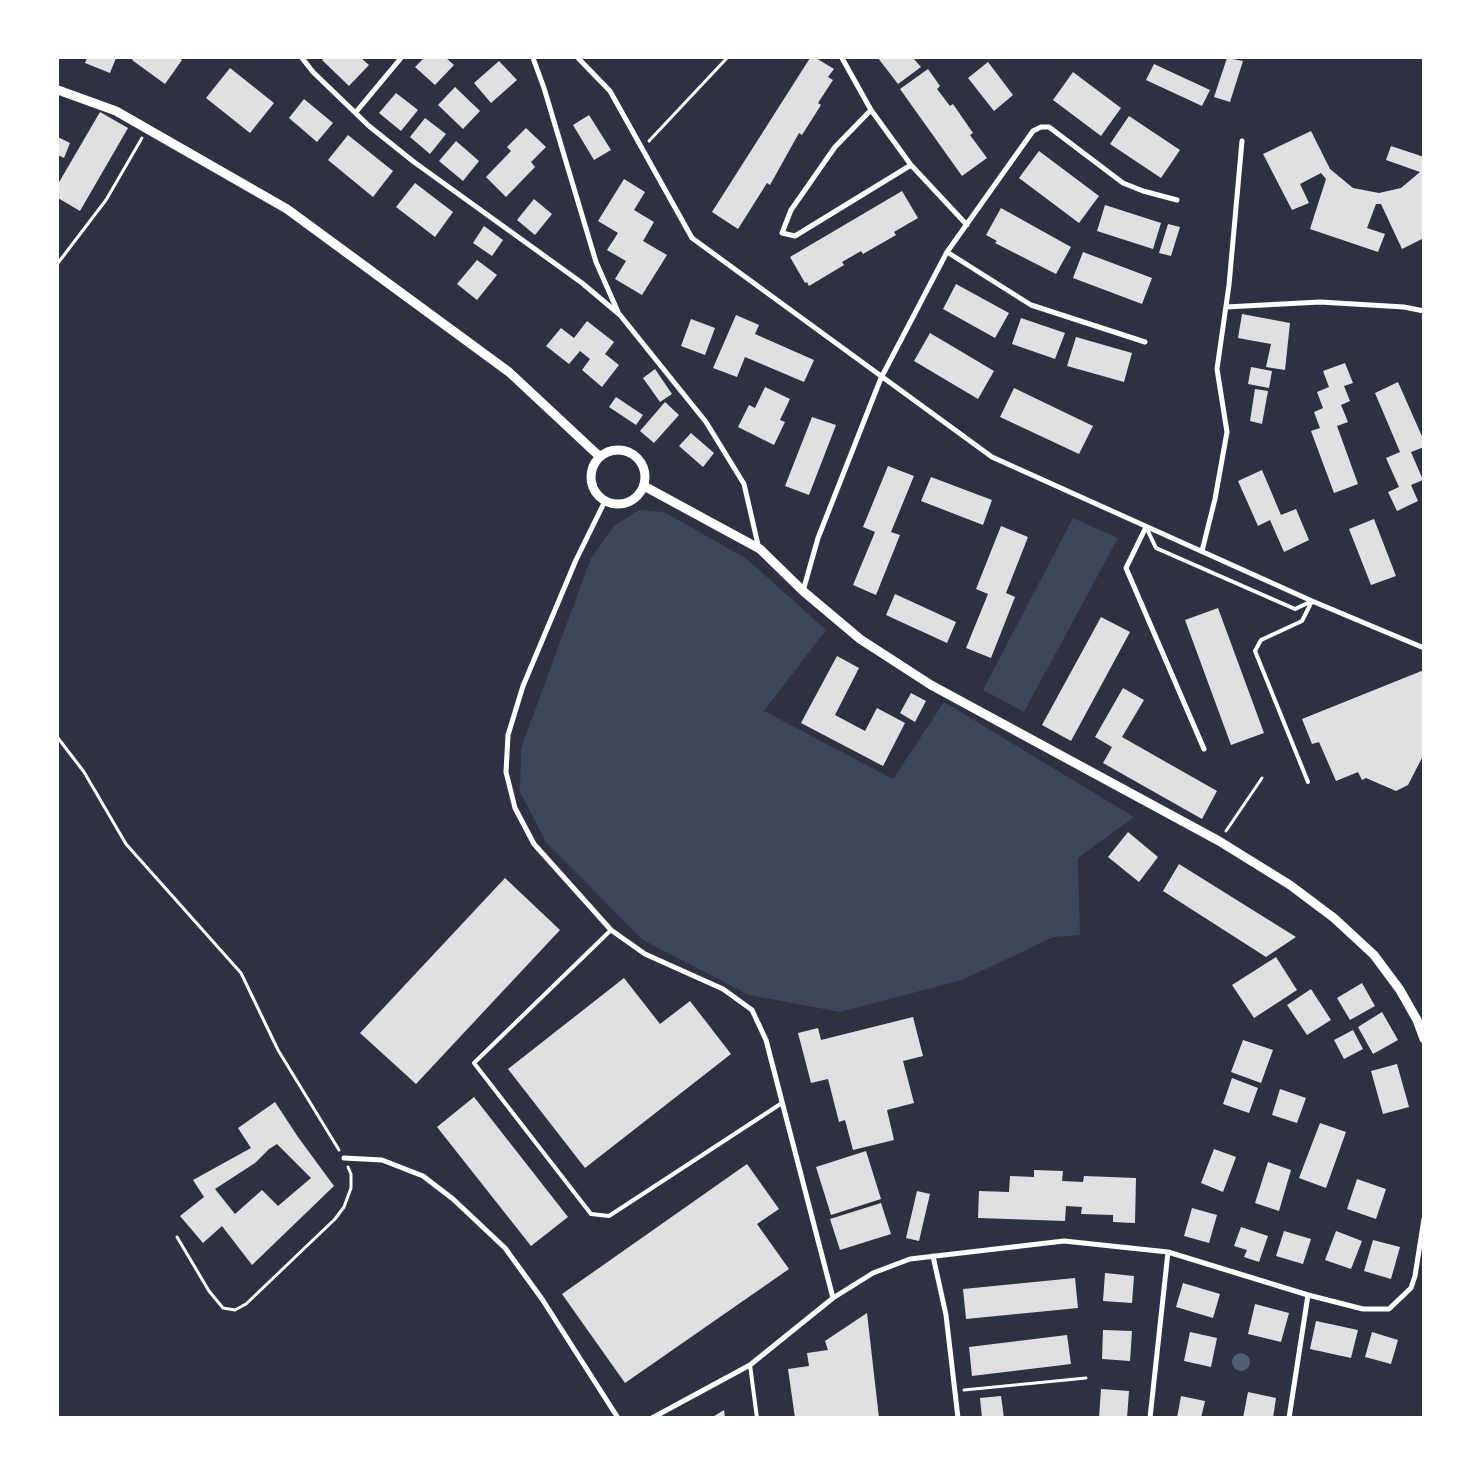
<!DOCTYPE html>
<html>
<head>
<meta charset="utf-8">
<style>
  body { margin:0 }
  #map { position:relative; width:1481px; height:1475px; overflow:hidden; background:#2d3142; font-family:"Roboto Condensed",sans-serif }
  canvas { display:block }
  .frame { position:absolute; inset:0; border:59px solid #fff; pointer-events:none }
</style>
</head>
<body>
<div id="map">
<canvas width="1481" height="1475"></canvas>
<div class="frame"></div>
</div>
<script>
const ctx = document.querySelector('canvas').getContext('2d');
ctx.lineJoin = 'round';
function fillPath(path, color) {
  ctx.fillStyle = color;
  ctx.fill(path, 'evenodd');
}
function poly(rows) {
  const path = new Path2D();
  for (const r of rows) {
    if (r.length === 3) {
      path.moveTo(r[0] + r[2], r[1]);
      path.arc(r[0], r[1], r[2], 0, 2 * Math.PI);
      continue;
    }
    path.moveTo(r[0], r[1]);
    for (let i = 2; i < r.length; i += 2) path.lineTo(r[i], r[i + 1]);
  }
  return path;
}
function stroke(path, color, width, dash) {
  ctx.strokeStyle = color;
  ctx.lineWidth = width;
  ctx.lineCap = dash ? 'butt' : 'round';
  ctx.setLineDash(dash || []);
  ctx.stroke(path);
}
const green = poly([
  [639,510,664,512,747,559,826,630,764,711,893,779,944,702,1134,817,1078,858,1080,935,1054,937,962,980,840,1012,749,995,643,940,546,842,520,792,521,748,591,558,615,525],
  [1073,518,1118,538,1024,712,983,690]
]);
const water = poly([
  [1241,1362,9]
]);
const building = poly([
  [87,58,116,58,110,73,85,63],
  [134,58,179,58,182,60,165,84,132,60],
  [325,58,361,58,369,65,349,86,322,60],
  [424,58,446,58,454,65,435,85,415,67],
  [810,58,816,58,834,69,828,77,833,80,818,103,821,105,802,135,799,133,770,185,767,183,738,229,712,212],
  [878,58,913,58,921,67,898,84],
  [1227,58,1243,61,1230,102,1214,97],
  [499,61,517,80,491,103,474,83],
  [988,62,1013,95,994,111,968,78],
  [1154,64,1210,90,1202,106,1146,80],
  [230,68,274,103,250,133,206,98],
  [928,69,940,86,937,89,950,106,953,104,973,133,970,135,987,158,962,176,900,89],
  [1073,72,1121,108,1101,136,1053,100],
  [455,87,480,111,463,129,438,105],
  [396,93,418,110,401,131,379,113],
  [304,99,333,123,317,142,289,118],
  [100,112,128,128,80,211,58,198,58,184],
  [589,115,611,150,594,160,573,125],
  [1129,116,1180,150,1161,178,1110,144],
  [425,118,446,134,430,154,410,137],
  [526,128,546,147,531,162,535,167,506,197,486,177,511,151,507,147],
  [1311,131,1330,169,1353,188,1379,193,1401,188,1420,172,1386,160,1391,146,1424,157,1424,238,1402,249,1381,204,1376,204,1367,228,1385,234,1378,252,1310,229,1326,179,1321,173,1300,184,1309,203,1292,210,1263,154],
  [348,135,393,171,373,197,328,160],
  [58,137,70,143,64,158,58,155],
  [456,141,479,161,463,181,439,161],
  [1039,151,1099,196,1079,223,1019,178],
  [624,179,645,192,634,210,654,222,643,241,667,255,642,295,615,279,626,261,607,250,618,233,598,221],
  [415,183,453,212,435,237,396,207],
  [902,191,918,218,894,232,896,235,863,254,861,251,842,262,844,265,809,286,807,282,805,283,790,257],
  [534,199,552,214,535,235,517,220],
  [1105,205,1161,223,1153,249,1097,231],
  [1001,208,1071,247,1056,274,995,243,997,241,986,235],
  [1168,224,1180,227,1171,256,1159,253],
  [484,226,503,240,492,256,473,243],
  [1083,252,1152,278,1142,304,1073,278],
  [477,260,497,275,477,300,457,284],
  [956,284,1009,313,995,338,943,309],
  [1242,314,1290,323,1285,370,1266,367,1271,344,1238,338],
  [736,315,759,325,755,334,814,360,804,382,745,357,737,377,713,368],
  [1021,318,1065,333,1055,359,1012,344],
  [691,319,715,328,705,355,681,346],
  [587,321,614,342,605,354,619,365,602,387,582,370,590,359,580,351,569,364,546,346,561,328,574,338],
  [930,333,994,371,978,399,914,361],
  [1076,337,1132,353,1124,382,1067,366],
  [1345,363,1353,383,1344,386,1350,401,1341,405,1348,422,1337,426,1358,484,1334,493,1311,431,1320,428,1314,412,1323,408,1317,392,1329,387,1323,371],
  [1251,367,1272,371,1269,388,1248,384],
  [655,369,672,394,660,402,643,378],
  [1398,382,1424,441,1424,447,1411,452,1423,480,1411,485,1418,501,1397,511,1388,492,1399,487,1386,458,1400,452,1375,393],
  [765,387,790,399,780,420,785,422,774,445,738,427,749,405,755,408],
  [1014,388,1093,426,1079,454,1000,417],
  [1255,389,1268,391,1262,424,1250,421],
  [616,397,643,415,636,425,609,407],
  [665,402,679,415,654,443,640,431],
  [812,417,836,425,809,495,785,486],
  [691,433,714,453,703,467,679,446],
  [888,466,914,476,891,532,900,535,876,595,853,585,875,532,863,527],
  [1262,470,1281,515,1296,509,1309,540,1284,552,1270,520,1258,526,1238,481],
  [931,477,992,500,983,525,921,501],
  [1374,519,1396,576,1371,585,1349,529],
  [1001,526,1028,537,1006,593,1015,597,991,658,966,648,988,594,976,589],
  [895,594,956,622,947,643,886,615],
  [1218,608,1264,733,1231,745,1185,620],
  [1101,617,1130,632,1071,741,1042,725],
  [837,656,859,668,835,715,865,731,877,708,905,723,883,766,801,723],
  [1424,670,1424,754,1408,785,1396,791,1366,778,1362,780,1358,772,1336,781,1319,742,1312,744,1302,719],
  [1123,688,1144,700,1122,737,1217,791,1202,819,1103,763,1112,747,1095,737],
  [911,693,926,701,915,722,900,713],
  [1128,832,1158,857,1139,882,1108,857],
  [1179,864,1296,937,1266,957,1163,891],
  [505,878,560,930,416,1084,360,1033],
  [1276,957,1297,990,1254,1018,1232,985],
  [624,978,660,1024,690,1001,731,1054,585,1168,508,1069],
  [1362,983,1375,1006,1350,1020,1337,998],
  [1311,989,1331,1020,1307,1035,1287,1005],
  [1382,1012,1398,1040,1373,1054,1358,1027],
  [913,1017,923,1056,903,1061,914,1103,887,1110,894,1140,853,1150,845,1120,839,1122,828,1079,811,1083,798,1033,818,1028,821,1040],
  [1353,1030,1363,1049,1344,1059,1334,1040],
  [1243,1040,1273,1050,1261,1083,1231,1072],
  [1397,1064,1409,1107,1383,1114,1371,1071],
  [1232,1078,1258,1088,1249,1113,1223,1104],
  [1280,1089,1306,1098,1297,1123,1272,1115],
  [474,1097,568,1217,531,1246,437,1127],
  [275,1102,298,1137,334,1186,252,1265,222,1226,203,1243,180,1216,204,1197,193,1180,251,1148,238,1128],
  [277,1144,311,1178,278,1206,262,1190,235,1214,215,1189,255,1163,269,1149],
  [1320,1123,1346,1132,1326,1188,1299,1178],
  [1214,1149,1236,1157,1223,1192,1201,1183],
  [866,1151,881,1199,831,1215,816,1167],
  [1268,1162,1291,1170,1279,1211,1255,1203],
  [747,1164,779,1209,757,1224,789,1269,625,1383,562,1294],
  [1034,1170,1063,1171,1062,1181,1083,1182,1084,1176,1136,1178,1135,1223,1113,1222,1113,1215,1081,1214,1082,1207,1066,1206,1065,1221,978,1218,979,1191,1009,1192,1010,1176,1034,1177],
  [1357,1179,1386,1189,1376,1219,1347,1209],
  [917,1191,930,1194,919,1241,906,1238],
  [881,1203,891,1234,840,1250,830,1219],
  [1192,1208,1217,1215,1209,1243,1184,1236],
  [1241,1227,1268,1236,1259,1262,1244,1257,1247,1250,1234,1246],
  [1284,1231,1311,1239,1303,1264,1276,1256],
  [1336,1231,1362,1241,1351,1269,1325,1260],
  [1373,1240,1400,1247,1391,1279,1364,1271],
  [1105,1273,1134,1276,1132,1303,1103,1301],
  [1075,1278,1078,1308,966,1319,963,1289],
  [1183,1283,1220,1294,1213,1318,1176,1307],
  [1255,1304,1289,1313,1281,1342,1248,1334],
  [867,1313,879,1418,795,1418,788,1369,809,1366,807,1353,828,1350,825,1341],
  [1316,1321,1358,1330,1351,1358,1310,1349],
  [1103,1330,1132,1331,1130,1361,1102,1359],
  [1190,1332,1217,1338,1211,1367,1184,1361],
  [1372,1332,1398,1340,1391,1364,1365,1357],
  [1067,1335,1071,1364,972,1376,969,1347],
  [1101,1389,1129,1391,1127,1418,1099,1418],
  [1248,1392,1276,1398,1273,1418,1243,1418],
  [1001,1396,1004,1418,982,1418,980,1398],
  [1181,1396,1205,1401,1201,1418,1177,1418],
  [724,1410,725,1418,711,1418]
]);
const path = poly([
  [649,141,727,58],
  [58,263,106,200,142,138],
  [58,738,84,772,126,844,241,973,278,1050,339,1150],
  [1226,831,1262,778],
  [177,1237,209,1291,223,1308,235,1310,246,1304,335,1219,344,1207,351,1188,351,1174,348,1167],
  [964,1390,1086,1378]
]);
const service = poly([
  [1146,527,1156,548,1295,609,1312,601],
  [1308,782,1255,651,1261,640,1302,621,1312,601],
  [611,930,474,1063,591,1214,609,1216,782,1103],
  [750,1365,757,1418]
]);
const minor = poly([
  [302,58,313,72,369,126,414,162,582,283,620,315,706,422,744,484,759,549],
  [533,58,544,88,596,262,618,312],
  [578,58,610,91,692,238,992,457,1312,601,1424,648],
  [842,58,871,110,911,165,967,225],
  [871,110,835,147,791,210,782,233,795,236,911,165],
  [356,112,401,58],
  [947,252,1031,305,1145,342],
  [1226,307,1320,302,1404,307,1424,311],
  [605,501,576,560,523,686,508,735,506,772,515,808,534,844,611,930,645,954,723,989,752,1010,766,1040,833,1298],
  [1146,527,1126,568,1204,749],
  [1202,551,1215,499,1227,432,1217,369,1229,285,1242,141],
  [803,591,818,538,881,378,947,252,1033,131,1041,127,1049,127,1123,183,1143,191,1177,200],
  [344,1158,382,1160,423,1176,453,1199,505,1248,542,1299,618,1418],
  [933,1256,946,1315,958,1418],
  [652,1418,750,1365,833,1298,873,1273,910,1259,1064,1241,1168,1252,1308,1295,1363,1309,1389,1309,1411,1288,1415,1276,1424,1219],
  [1150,1418,1168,1252],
  [1289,1418,1308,1295]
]);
const tertiary = poly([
  [58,90,116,111,287,209,509,372,599,456],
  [618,477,27],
  [644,486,760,549,803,591,860,639,931,685,1219,841,1290,885,1334,918,1374,955,1400,990,1417,1020,1424,1039]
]);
fillPath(green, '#3c4559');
fillPath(water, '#4f5d75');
fillPath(building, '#e0e0e3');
stroke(path, '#fff', 3);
stroke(service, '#fff', 4);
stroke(minor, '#fff', 5);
stroke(tertiary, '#fff', 9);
</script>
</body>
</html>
